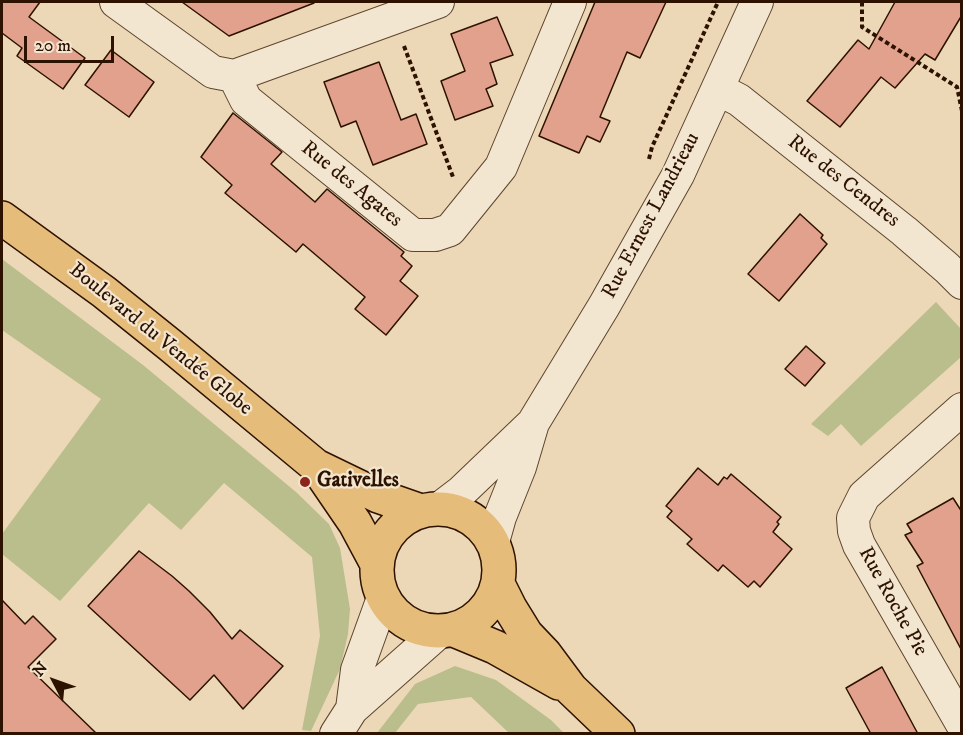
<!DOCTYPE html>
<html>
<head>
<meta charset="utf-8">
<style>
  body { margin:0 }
  #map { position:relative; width:963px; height:735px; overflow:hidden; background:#ecd8b6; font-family:"IM FELL DW Pica",serif }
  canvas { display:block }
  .frame { position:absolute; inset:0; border:3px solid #2d1200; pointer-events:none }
  .north { position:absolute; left:24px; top:651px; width:60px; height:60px; -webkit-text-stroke:4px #f3e6d0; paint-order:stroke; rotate:311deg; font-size:16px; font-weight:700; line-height:24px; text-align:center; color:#2d1200 }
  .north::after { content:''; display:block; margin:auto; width:21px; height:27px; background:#2d1200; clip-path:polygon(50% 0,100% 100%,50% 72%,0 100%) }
  .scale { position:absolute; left:24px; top:36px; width:90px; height:27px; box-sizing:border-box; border:3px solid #2d1200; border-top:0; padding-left:8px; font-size:18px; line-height:21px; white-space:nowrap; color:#2d1200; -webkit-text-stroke:4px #f3e6d0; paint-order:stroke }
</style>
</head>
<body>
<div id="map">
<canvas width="963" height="735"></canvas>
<div class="frame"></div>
<div class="north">N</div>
<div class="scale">20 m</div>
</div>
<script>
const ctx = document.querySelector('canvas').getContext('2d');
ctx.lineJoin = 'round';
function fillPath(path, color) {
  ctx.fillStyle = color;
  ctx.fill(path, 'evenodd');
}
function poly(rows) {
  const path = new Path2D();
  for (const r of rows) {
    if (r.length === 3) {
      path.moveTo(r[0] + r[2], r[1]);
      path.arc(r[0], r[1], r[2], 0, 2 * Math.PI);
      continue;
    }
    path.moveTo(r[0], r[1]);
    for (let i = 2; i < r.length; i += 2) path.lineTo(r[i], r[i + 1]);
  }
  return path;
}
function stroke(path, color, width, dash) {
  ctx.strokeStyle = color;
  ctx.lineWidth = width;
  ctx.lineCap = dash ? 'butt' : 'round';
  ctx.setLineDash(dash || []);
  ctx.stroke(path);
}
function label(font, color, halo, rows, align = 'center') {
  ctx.font = font + ' "IM FELL DW Pica",serif';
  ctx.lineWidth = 4.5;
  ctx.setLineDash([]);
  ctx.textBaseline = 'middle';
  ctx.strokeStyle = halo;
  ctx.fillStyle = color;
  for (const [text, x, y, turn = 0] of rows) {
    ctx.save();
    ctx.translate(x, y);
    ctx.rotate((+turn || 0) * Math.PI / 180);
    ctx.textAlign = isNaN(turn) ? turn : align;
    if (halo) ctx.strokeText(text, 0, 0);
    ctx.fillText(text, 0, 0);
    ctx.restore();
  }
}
const green = poly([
  [2,259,143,365,296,492,329,524,340,548,350,609,348,634,340,669,311,731,302,730,320,636,312,557,224,483,181,530,149,503,60,601,2,554,2,534,101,399,2,330],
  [936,302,961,329,961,357,861,446,841,424,828,436,811,424],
  [455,666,496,680,551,720,564,733,509,733,471,697,418,704,395,733,377,733,415,684]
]);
const building = poly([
  [2,2,40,2,29,17,85,58,63,89,17,56,22,48,2,33,2,2],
  [182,2,313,2,314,3,229,36,182,2],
  [595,2,666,2,640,58,627,52,600,117,610,121,600,142,587,136,579,153,539,136,595,2],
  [895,2,962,2,962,15,935,60,925,54,895,88,881,77,840,127,807,101,858,40,869,49,895,2],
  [497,17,513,55,490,63,497,84,486,89,493,106,455,120,441,81,465,71,451,34,497,17],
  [111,50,154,82,129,117,85,85,111,50],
  [379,62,401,120,416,114,427,144,373,165,356,121,341,127,324,82,379,62],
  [233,113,282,152,271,164,315,202,327,189,404,252,401,256,412,266,400,281,418,296,386,335,355,309,365,297,303,244,296,252,225,193,232,185,201,157,233,113],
  [800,214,823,235,821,238,827,244,779,301,748,274,800,214],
  [806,346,825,363,805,386,785,369,806,346],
  [698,468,718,485,724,477,727,479,731,474,781,517,777,522,779,524,773,532,792,549,760,587,754,581,748,587,723,565,718,571,687,544,692,539,667,517,672,511,666,506,698,468],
  [953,498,962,512,962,651,917,566,923,563,905,535,912,532,907,524,953,498],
  [139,551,172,576,189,591,210,612,232,639,240,630,283,666,243,709,214,675,190,700,88,606,139,551],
  [2,600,25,624,33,616,56,639,28,667,97,734,2,734,2,600],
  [882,667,918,734,871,734,846,688,882,667]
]);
const path = poly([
  [862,2,862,27,957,87,962,111],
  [404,46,453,177],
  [649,159,652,147,718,2]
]);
const minor = poly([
  [116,2,213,72,234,76,438,2],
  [234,76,246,100,413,235,435,235,450,230,501,167,570,2],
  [718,89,739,100,904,231,947,268,962,283],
  [962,409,864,496,853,518,854,531,859,545,962,724],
  [440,508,461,492,531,425],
  [493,542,500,517,520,467,533,423,604,306,678,175,757,2],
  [352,709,357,670,383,598],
  [336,734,352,709,439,632]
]);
const major = poly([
  [2,218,104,292,170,345,316,466,355,523,377,564],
  [316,466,378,496,421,511],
  [438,570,61],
  [498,584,510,608,526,634,545,654,571,689,618,734],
  [454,630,495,647,559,683]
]);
const markers = [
  [305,482,6,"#8f2418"]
];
const streetNames = [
  ["Rue des Cendres",843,182,38],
  ["Rue des Agates",351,185,39],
  ["Rue Ernest Landrieau",652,216,-62],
  ["Boulevard du Vendée Globe",160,340,39],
  ["Rue Roche Pie",892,602,61]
];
const poiNames = [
  ["Gativelles",317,482]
];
fillPath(green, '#babe8c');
fillPath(building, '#e2a18d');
stroke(building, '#2d1200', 1.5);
stroke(minor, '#5d442e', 34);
stroke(major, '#2d1200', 36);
stroke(path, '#2d1200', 4, [4.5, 3]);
stroke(minor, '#f3e6d0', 32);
stroke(major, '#e6bc7b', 33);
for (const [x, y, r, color] of markers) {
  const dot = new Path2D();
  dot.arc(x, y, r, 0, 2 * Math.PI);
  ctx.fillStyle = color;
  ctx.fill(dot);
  stroke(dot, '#f3e6d0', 2);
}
label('21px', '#2d1200', '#f3e6d0', streetNames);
label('bold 21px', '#2d1200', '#f3e6d0', poiNames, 'left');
</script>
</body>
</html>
